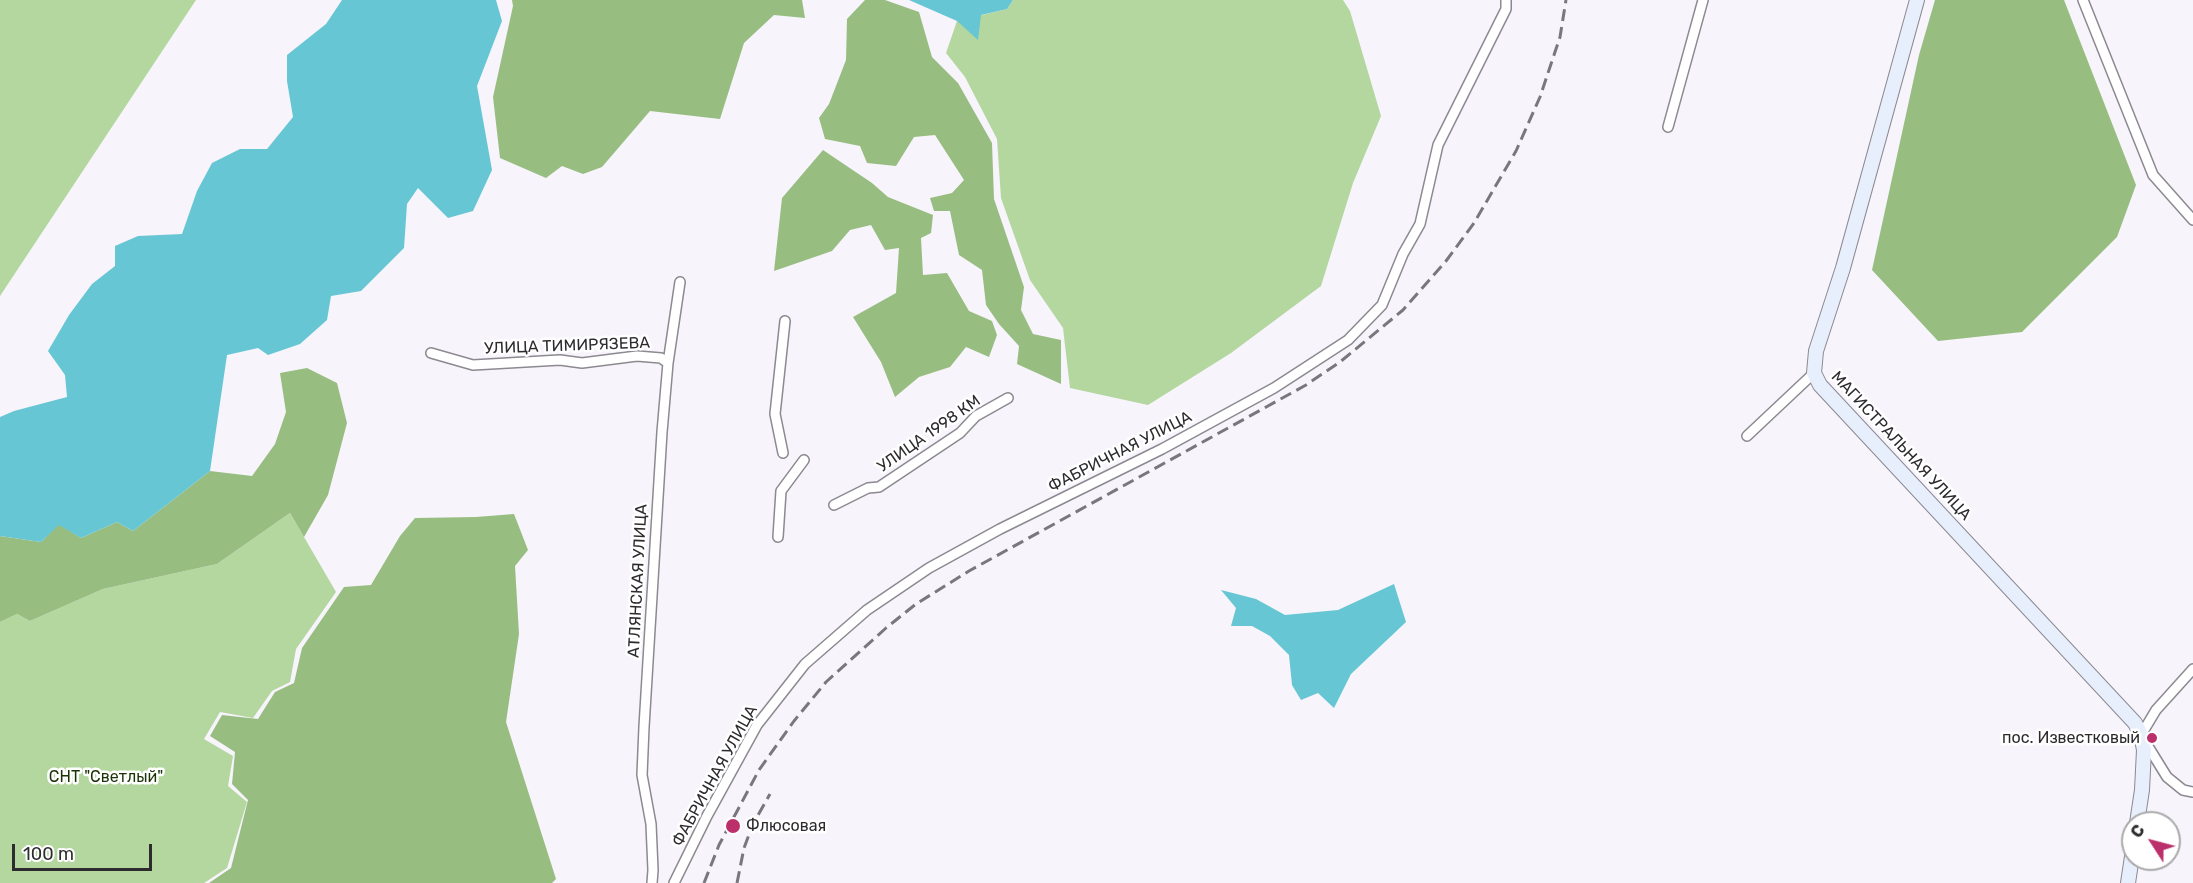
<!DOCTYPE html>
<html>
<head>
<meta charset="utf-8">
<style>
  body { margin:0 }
  #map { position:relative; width:2193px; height:883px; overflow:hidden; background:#f7f4fc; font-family:Rubik,sans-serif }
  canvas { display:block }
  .north { position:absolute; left:2121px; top:811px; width:60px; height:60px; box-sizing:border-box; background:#fff; border:2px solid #abaaab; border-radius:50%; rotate:306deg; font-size:16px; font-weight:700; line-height:24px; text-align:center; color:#2d2b2e }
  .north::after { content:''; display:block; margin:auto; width:21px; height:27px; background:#bb306b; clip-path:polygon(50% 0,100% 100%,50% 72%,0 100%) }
  .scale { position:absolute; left:12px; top:844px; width:140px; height:27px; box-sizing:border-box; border:3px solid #2d2b2e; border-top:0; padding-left:8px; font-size:18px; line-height:21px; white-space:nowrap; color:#2d2b2e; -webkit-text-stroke:4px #fff; paint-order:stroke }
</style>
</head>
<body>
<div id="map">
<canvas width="2193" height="883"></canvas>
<div class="north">С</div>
<div class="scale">100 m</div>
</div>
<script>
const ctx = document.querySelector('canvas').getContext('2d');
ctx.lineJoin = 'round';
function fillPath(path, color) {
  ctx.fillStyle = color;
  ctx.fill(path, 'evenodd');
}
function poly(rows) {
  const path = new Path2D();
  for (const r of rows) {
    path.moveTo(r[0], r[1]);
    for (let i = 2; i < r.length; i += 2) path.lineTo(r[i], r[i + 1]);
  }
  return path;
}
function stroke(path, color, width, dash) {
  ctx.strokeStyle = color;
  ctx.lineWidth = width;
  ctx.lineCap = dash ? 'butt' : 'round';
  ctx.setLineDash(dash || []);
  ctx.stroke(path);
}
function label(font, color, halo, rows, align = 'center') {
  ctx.font = font + ' Rubik,sans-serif';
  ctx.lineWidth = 5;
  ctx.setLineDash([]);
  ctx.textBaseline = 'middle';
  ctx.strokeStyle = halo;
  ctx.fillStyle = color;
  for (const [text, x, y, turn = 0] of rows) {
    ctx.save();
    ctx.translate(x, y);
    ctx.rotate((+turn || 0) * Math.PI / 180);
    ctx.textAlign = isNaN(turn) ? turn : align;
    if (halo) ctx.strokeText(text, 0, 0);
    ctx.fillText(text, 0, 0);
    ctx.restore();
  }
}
const green = poly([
  [0,0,196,0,0,296],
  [1013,0,1343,0,1350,11,1381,116,1353,183,1321,286,1231,353,1148,405,1070,388,1063,328,1030,280,1001,198,997,139,965,77,946,53,957,21,1007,9],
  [290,513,336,592,296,649,290,682,272,691,253,718,220,712,204,739,233,756,228,786,247,802,227,868,204,883,0,883,0,622,17,614,30,621,103,589,217,564]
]);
const forest = poly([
  [512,0,802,0,805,18,774,15,744,43,720,119,650,111,602,167,583,174,562,166,546,178,500,158,493,97,513,6],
  [865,0,885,0,919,12,932,57,958,83,992,143,994,199,1024,287,1021,310,1033,334,1061,340,1061,384,1017,364,1019,346,999,324,986,305,982,270,959,255,950,211,934,211,930,198,952,193,964,180,935,135,914,137,896,166,867,163,860,146,825,139,819,118,829,104,846,60,847,19],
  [1935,0,2064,0,2136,185,2117,237,2022,332,1938,341,1872,270,1919,55],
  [823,150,872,183,888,197,933,215,931,233,921,238,923,275,947,273,969,311,992,321,997,335,989,357,966,347,950,367,919,377,895,397,881,362,853,317,896,293,899,248,885,250,871,225,850,230,832,251,774,271,782,198],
  [307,368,337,383,347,423,328,495,304,537,290,513,217,564,103,589,30,621,17,614,0,622,0,536,41,542,59,524,81,538,117,522,133,531,210,471,252,476,275,444,286,412,280,373],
  [514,514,528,550,515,566,519,634,506,722,556,879,552,883,209,883,231,868,248,800,232,784,235,752,210,736,222,715,258,719,275,692,294,683,302,648,344,587,371,585,400,536,415,518,476,517]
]);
const water = poly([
  [342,0,496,0,502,21,477,86,492,170,473,211,448,218,418,188,407,204,404,248,361,291,331,296,327,320,300,344,268,355,258,348,227,355,210,471,133,531,117,522,81,538,59,525,41,542,0,536,0,417,14,411,67,397,65,375,48,351,69,315,92,284,115,266,115,246,138,236,182,234,197,191,212,163,240,149,267,149,293,117,287,81,287,55,326,24],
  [909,0,1013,0,1007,9,981,15,978,40,957,21],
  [1394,584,1406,622,1351,674,1334,708,1318,693,1301,700,1292,685,1289,655,1270,636,1252,626,1231,626,1236,608,1221,590,1256,599,1285,615,1338,610]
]);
const street = poly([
  [2083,0,2153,175,2193,220],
  [1668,127,1703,0],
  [431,353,473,365,560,360,582,363,637,356,661,358,668,363],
  [1747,436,1814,373],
  [783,453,775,414,785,321],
  [834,505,868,488,879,487,960,433,976,416,1008,398],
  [778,537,781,491,804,460],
  [2193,669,2156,710,2141,735,2167,777,2183,790,2193,792],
  [652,883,653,870,651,824,642,775,644,727,662,432,668,363,680,282],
  [674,883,707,816,757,725,805,664,867,610,929,568,1000,529,1162,449,1274,388,1348,340,1382,305,1403,254,1420,224,1438,145,1506,9,1506,0]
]);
const secondary = poly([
  [1917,0,1843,268,1816,351,1814,373,1820,385,2135,723,2141,735,2144,750,2142,790,2137,823],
  [2128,883,2133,850]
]);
const rail = poly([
  [704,883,719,845,759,770,794,721,826,682,886,628,916,604,969,571,1306,385,1340,362,1403,310,1446,261,1474,223,1516,151,1540,97,1560,37,1566,0],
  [737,883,744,848,753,824,770,794]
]);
const markers = [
  [2152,738,6,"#bb306b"],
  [733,826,8,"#bb306b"]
];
const streetNames = [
  ["УЛИЦА ТИМИРЯЗЕВА",567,346,-2],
  ["УЛИЦА 1998 КМ",929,434,-35],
  ["МАГИСТРАЛЬНАЯ УЛИЦА",1901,446,47],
  ["ФАБРИЧНАЯ УЛИЦА",1120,452,-27],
  ["АТЛЯНСКАЯ УЛИЦА",638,581,-87],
  ["ФАБРИЧНАЯ УЛИЦА",715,776,-61]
];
const poiNames = [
  ["пос. Известковый",2140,738],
  ["Флюсовая",746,826,"left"]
];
const parkNames = [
  ["СНТ \"Светлый\"",106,777]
];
fillPath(green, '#b4d69f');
fillPath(forest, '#98bd80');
fillPath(water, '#66c6d3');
stroke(street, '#8c8990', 12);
stroke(secondary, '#8c8990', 16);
stroke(street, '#fff', 9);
stroke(secondary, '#e7effd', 14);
stroke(rail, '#7a777c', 3, [12, 6]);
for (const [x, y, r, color] of markers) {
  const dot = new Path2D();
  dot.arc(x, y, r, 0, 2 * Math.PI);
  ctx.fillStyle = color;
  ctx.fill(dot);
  stroke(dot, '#fff', 2);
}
label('16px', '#2d2b2e', '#fff', streetNames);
label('16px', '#2d2b2e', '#fff', poiNames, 'right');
label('16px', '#1c3307', '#fff', parkNames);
</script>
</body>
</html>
